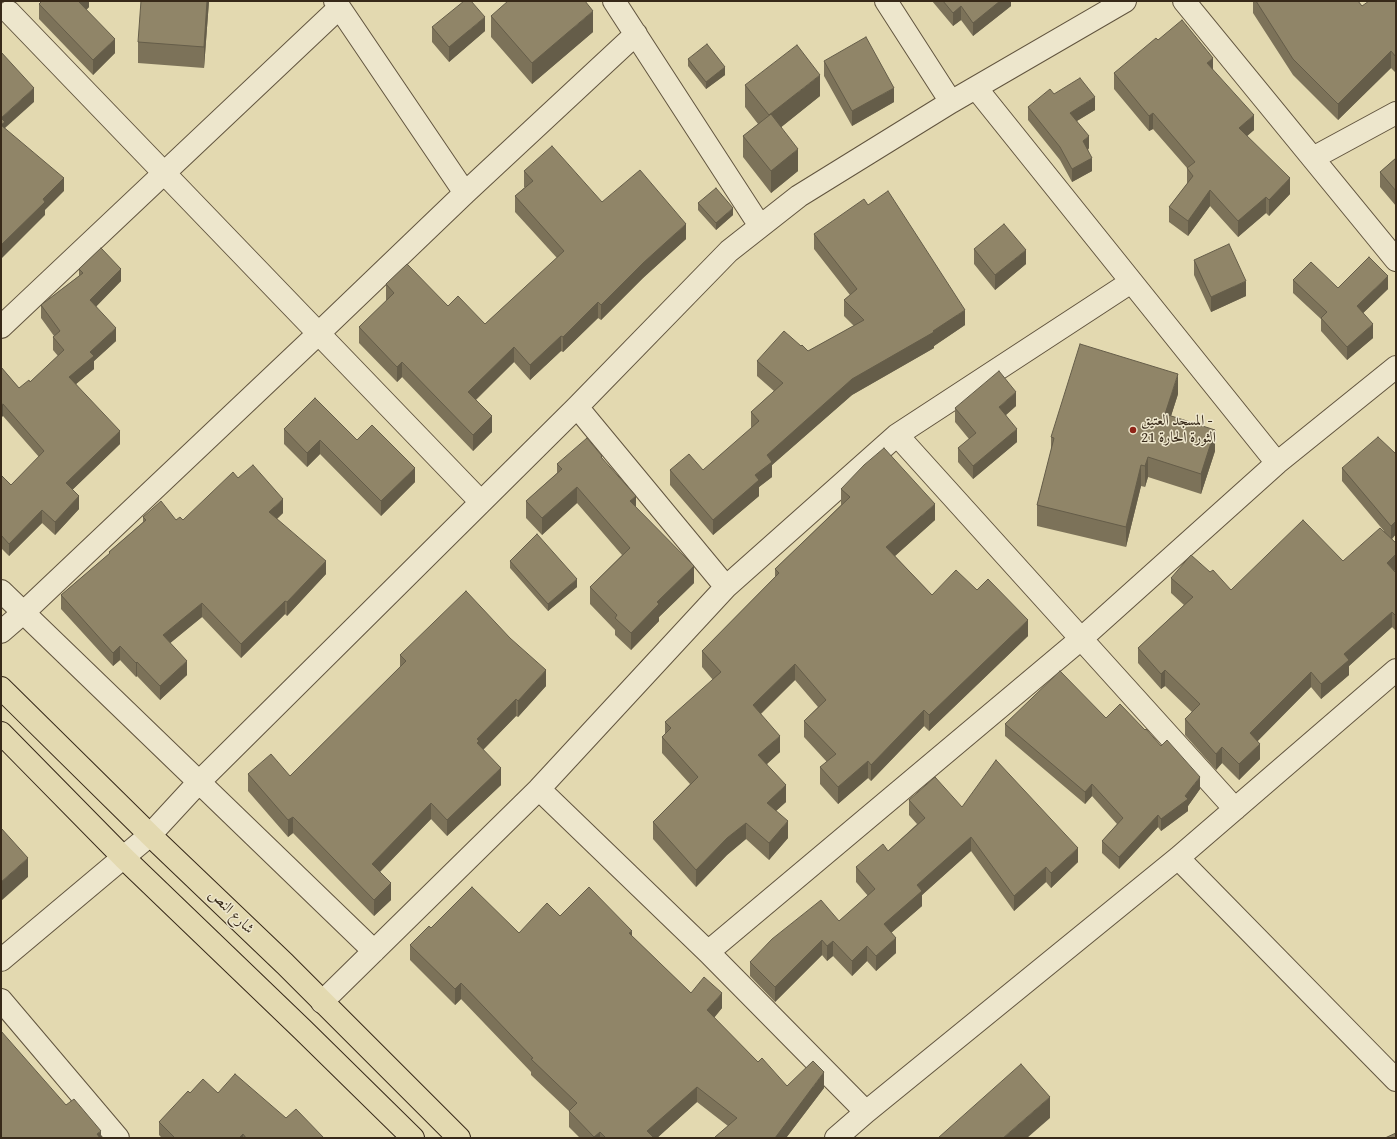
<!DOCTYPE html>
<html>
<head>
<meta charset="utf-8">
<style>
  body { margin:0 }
  #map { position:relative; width:1397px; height:1139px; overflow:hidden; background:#e3d9b0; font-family:"Gentium Book Plus",serif }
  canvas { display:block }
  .frame { position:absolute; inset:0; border:2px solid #372919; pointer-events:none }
</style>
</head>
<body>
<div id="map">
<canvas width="1397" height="1139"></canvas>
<div class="frame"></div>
</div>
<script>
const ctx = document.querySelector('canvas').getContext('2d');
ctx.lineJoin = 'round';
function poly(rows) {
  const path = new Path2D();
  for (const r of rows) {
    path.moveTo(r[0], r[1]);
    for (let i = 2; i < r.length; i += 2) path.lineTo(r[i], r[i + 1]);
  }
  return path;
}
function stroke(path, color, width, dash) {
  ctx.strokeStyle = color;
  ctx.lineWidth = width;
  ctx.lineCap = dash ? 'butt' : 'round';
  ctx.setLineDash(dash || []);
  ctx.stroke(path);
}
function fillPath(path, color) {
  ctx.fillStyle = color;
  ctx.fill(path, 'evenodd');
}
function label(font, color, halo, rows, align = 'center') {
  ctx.font = font + ' "Gentium Book Plus",Amiri,serif';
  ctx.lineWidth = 3;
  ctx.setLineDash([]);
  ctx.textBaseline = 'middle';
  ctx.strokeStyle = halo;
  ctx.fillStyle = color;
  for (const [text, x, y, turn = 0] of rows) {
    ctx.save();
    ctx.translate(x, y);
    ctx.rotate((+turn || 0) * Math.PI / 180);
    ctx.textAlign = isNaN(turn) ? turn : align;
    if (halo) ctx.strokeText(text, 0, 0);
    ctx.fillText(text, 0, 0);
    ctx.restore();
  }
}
const minor = poly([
  [335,1,465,193],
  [614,1,760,226],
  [886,1,951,102],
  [1184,1,1396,260],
  [9,12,481,502],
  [976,88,1277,463],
  [1313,158,1396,113],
  [1,327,339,8],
  [577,407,726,587],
  [897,435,1235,809],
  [1,591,374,951],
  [1,632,23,613,319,333,465,193,636,34],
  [539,789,708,952,866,1112],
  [1178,858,1396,1080],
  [708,952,1082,638,1277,463,1396,367],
  [1,960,150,835,198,783,577,407,729,251,799,196,951,102,1125,1],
  [1,1000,118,1138],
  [322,1002,539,789,726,587,897,435,1131,282],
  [836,1138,866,1112,1178,858,1396,670]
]);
const major = poly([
  [1,688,150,835,285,964,459,1138],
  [1,733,124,858,303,1030,413,1138]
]);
const wall = poly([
  [89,1,89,7,86,10,115,53,93,75,39,19,39,4],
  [209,1,204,68,138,63,138,42],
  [932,1,1011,1,1011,6,973,36,961,20,953,26],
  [1253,1,1358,1,1362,6,1396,1,1396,73,1391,68,1338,120,1293,75,1253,13],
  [491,16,593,32,532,84,491,37],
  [432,27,485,31,449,62,432,42],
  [1158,40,1213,70,1254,130,1247,136,1290,194,1269,216,1266,213,1238,237,1210,206,1188,236,1169,222,1169,207,1187,184,1187,168,1153,129,1149,131,1114,89,1114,73],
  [688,59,725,75,706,89,688,66],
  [824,61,894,102,852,126,824,76],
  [745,85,820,96,781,127,798,171,771,193,743,157,743,136,758,124,745,107],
  [1054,94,1095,110,1077,121,1089,148,1088,150,1092,171,1072,182,1060,160,1028,120,1028,107],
  [1396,158,1396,206,1380,187,1380,172],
  [524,171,602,202,686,239,643,278,601,320,598,318,563,352,561,351,530,380,514,362,476,400,492,432,473,451,402,377,397,382,359,343,359,327,386,301,386,284,448,306,485,324,557,258,515,212,515,196,525,187,524,187],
  [698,203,733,215,716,230,698,210],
  [868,205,965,325,934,346,934,348,852,395,772,465,772,477,759,487,759,496,713,535,670,485,670,470,703,470,752,428,751,427,751,412,774,391,757,376,757,361,808,351,854,326,844,316,844,300,850,295,814,249,814,234],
  [974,249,1026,264,995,290,974,264],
  [1194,260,1246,296,1211,312,1194,275],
  [79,269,121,281,96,306,116,341,94,361,94,369,76,384,120,444,72,490,79,509,55,535,42,523,9,556,1,548,1,475,11,485,39,457,3,416,1,367,19,388,30,382,58,356,53,350,53,337,54,336,41,318,41,305,79,276],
  [1293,280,1338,288,1388,289,1363,313,1373,338,1347,360,1321,331,1321,319,1293,293],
  [1178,394,1171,416,1215,451,1201,494,1148,477,1145,487,1141,486,1126,547,1037,526,1037,505,1051,451,1051,437],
  [1016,406,1006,415,1017,442,973,479,958,462,958,448,969,439,955,422,955,408],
  [284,429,357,440,415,482,381,516,320,454,307,467,284,444],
  [1396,454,1396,534,1392,539,1396,543,1396,569,1394,571,1396,573,1396,631,1392,627,1349,666,1349,675,1321,699,1311,687,1257,741,1260,759,1239,780,1222,763,1216,770,1185,735,1185,719,1192,712,1165,686,1161,689,1138,663,1138,648,1184,605,1171,593,1171,578,1231,590,1343,561,1384,531,1342,481,1342,468],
  [602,458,636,507,694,583,659,617,659,621,631,650,615,635,615,630,590,604,590,587,622,555,577,503,542,535,526,518,526,501,557,473,557,464],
  [238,478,283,513,277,519,326,574,287,616,285,614,241,658,202,617,170,643,187,675,160,700,137,676,136,677,120,660,113,666,61,609,61,595,109,554,109,552,143,522,143,517,176,520,183,520],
  [841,489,935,520,895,556,932,595,1028,636,929,731,924,726,871,781,868,778,838,804,820,784,820,767,827,762,804,737,804,721,818,707,795,680,761,714,780,752,767,764,786,802,776,811,788,838,769,860,746,839,727,855,696,887,653,839,653,822,690,784,662,753,662,737,665,734,665,722,713,680,702,667,702,651,775,577,775,569,841,505],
  [510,561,577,587,548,611,510,568],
  [400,655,546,686,518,717,516,716,483,750,501,785,447,836,431,819,380,872,391,900,374,916,293,833,288,837,248,791,248,774,290,776,400,667],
  [1106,718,1200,789,1188,806,1188,811,1161,831,1158,827,1119,869,1102,853,1102,841,1117,824,1092,796,1085,804,1005,736,1005,724],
  [909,800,962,807,1078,862,1051,888,1046,882,1014,911,971,851,922,895,922,906,891,933,896,953,876,971,867,961,852,976,833,956,827,961,822,955,775,1002,750,976,750,962,839,921,868,896,856,882,856,867,888,851,917,824,909,815],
  [560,916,632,936,691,993,722,1008,714,1018,758,1062,787,1086,824,1088,786,1138,715,1138,715,1137,728,1126,697,1102,657,1138,580,1138,569,1127,569,1111,531,1075,531,1072,461,999,455,1005,410,960,410,945,519,933],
  [190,1093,218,1093,286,1118,324,1138,162,1138,159,1135,159,1122]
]);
const shadedWall = poly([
  [80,1,89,1,89,7,79,17,79,2],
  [207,1,209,1,204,68,204,47],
  [1000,1,1011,1,1011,6,973,36,973,23],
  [961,6,961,20,953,26,953,13],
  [593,11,593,32,532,84,532,63],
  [485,17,485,31,449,62,449,47],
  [115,39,115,53,93,75,93,60],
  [1391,51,1391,68,1338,120,1338,104],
  [1213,58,1213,73,1207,63],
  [725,67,725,75,706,89,706,82],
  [820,75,820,96,769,137,769,115],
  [34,88,34,102,5,128,5,136,1,139,1,118],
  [894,88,894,102,852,126,852,111],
  [1095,97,1095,110,1070,125,1070,113],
  [1153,113,1153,129,1149,131,1149,116],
  [1254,115,1254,130,1239,143,1239,128],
  [1089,136,1089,148,1083,154,1083,141],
  [798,149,798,171,771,193,771,171],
  [1092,158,1092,171,1072,182,1072,169],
  [64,178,64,191,45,210,45,215,1,259,1,245,43,199],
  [1290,178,1290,194,1269,216,1269,200],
  [1210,190,1210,206,1188,236,1188,221],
  [1266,197,1266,213,1238,237,1238,221],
  [733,208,733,215,716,230,716,223],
  [686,224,686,239,643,278,601,320,601,305,643,263],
  [1026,250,1026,264,995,290,995,275],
  [121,269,121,281,90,313,90,300],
  [1388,276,1388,289,1357,319,1357,306],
  [1246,281,1246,296,1211,312,1211,297],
  [598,302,598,318,563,352,563,337],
  [965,310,965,325,934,346,934,348,852,395,772,465,772,477,759,487,759,496,713,535,713,520,755,475,767,455,852,379,933,331],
  [1373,324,1373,338,1347,360,1347,347],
  [116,328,116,341,94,361,94,369,69,390,69,377,90,352],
  [561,336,561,351,530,380,530,365],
  [514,347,514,362,468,407,468,392],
  [402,362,402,377,397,382,397,367],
  [1178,374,1178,394,1165,435,1165,414],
  [1016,392,1016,406,999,421,999,407],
  [3,404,3,416,1,418,1,405],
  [492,416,492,432,473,451,473,435],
  [1017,429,1017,442,973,479,973,466],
  [1215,430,1215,451,1201,494,1201,474],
  [120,431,120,444,66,496,66,483],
  [320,440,320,454,307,467,307,453],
  [1148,457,1148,477,1145,487,1145,466],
  [1141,465,1141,486,1126,547,1126,527],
  [415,468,415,482,381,516,381,501],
  [577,487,577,503,542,535,542,518],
  [79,496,79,509,55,535,55,522],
  [636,496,636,513,630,501],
  [283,499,283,513,269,526,269,512],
  [935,504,935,520,886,564,886,547],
  [42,510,42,523,9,556,9,544],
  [1396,521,1396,534,1391,540,1391,526],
  [1396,554,1396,569,1387,579,1387,563],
  [326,561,326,574,287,616,287,602],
  [694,566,694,583,659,617,659,621,631,650,631,633,657,602],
  [577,579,577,587,548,611,548,604],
  [285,601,285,614,241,658,241,644],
  [202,603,202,617,163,649,163,635],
  [1392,612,1392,627,1349,666,1349,675,1321,699,1321,684,1344,654],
  [1028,620,1028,636,929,731,929,715],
  [120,646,120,660,113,666,113,653],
  [187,661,187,675,160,700,160,686],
  [137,662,137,676,136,677,136,663],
  [795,664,795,680,753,721,753,705],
  [546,670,546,686,518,717,518,701],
  [1165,670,1165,686,1161,689,1161,674],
  [1311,672,1311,687,1250,749,1250,733],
  [516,699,516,716,479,754,477,760,477,739],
  [924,710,924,726,871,781,871,765],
  [780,736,780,752,758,772,758,755],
  [1260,744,1260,759,1239,780,1239,764],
  [1222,747,1222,763,1216,770,1216,754],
  [868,761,868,778,838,804,838,787],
  [501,768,501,785,447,836,447,820],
  [1200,777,1200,789,1188,806,1188,811,1161,831,1161,819,1185,796],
  [1092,784,1092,796,1085,804,1085,792],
  [786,785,786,802,767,819,767,803],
  [431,803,431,819,372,880,372,864],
  [1158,815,1158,827,1119,869,1119,857],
  [293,817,293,833,288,837,288,820],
  [788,821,788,838,769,860,769,843],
  [746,823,746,839,727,855,696,887,696,870,727,838],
  [971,837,971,851,922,895,922,906,884,939,884,924,917,885],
  [1078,848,1078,862,1051,888,1051,873],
  [28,858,28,877,1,901,1,882],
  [1046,867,1046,882,1014,911,1014,896],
  [391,883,391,900,374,916,374,900],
  [632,931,632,946,629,933],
  [896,938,896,953,876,971,876,956],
  [822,940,822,955,775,1002,775,987],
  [833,941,833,956,827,961,827,946],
  [867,946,867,961,852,976,852,961],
  [461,983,461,999,455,1005,455,989],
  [722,993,722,1008,707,1026,707,1010],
  [824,1072,824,1088,786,1138,775,1138],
  [697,1087,697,1102,657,1138,647,1138,647,1131],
  [1050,1097,1050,1118,1027,1138,1003,1138],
  [101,1131,101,1138,97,1138,97,1134],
  [600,1132,600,1138,594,1138,594,1137],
  [243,1134,243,1138,239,1138]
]);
const building = poly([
  [42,1,80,1,79,2,115,39,93,60,39,4,42,1],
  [141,1,207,1,204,47,138,42,141,1],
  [464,1,471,1,485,17,449,47,432,27,464,1],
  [508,1,585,1,593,11,532,63,491,16,508,1],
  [943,1,1000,1,973,23,961,6,953,13,943,1],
  [1256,1,1358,1,1362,6,1369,1,1396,1,1396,57,1391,51,1338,104,1293,59,1256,1],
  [1182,20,1213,58,1207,63,1254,115,1239,128,1290,178,1269,200,1266,197,1238,221,1210,190,1188,221,1169,207,1193,176,1187,168,1195,162,1153,113,1149,116,1114,73,1156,38,1158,40,1182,20],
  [866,37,894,88,852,111,824,61,866,37],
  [707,44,725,67,706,82,688,59,707,44],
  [797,45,820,75,769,115,745,85,797,45],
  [1,52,34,88,1,118,5,122,1,125,64,178,43,199,45,202,1,245,1,52],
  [1080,78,1095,97,1070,113,1089,136,1083,141,1092,158,1072,169,1060,147,1028,107,1050,89,1054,94,1080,78],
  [771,114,798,149,771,171,743,136,771,114],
  [552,146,602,202,640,170,686,224,643,263,601,305,598,302,563,337,561,336,530,365,514,347,468,392,492,416,473,435,402,362,397,367,359,327,394,293,386,284,407,264,448,306,458,296,485,324,564,251,515,196,533,181,524,171,552,146],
  [1396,158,1396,191,1380,172,1396,158],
  [716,188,733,208,716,223,698,203,716,188],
  [888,191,965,310,933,331,934,332,852,379,767,455,772,462,755,475,759,480,713,520,670,470,689,454,703,470,759,421,751,412,783,383,757,361,784,331,801,346,802,345,808,351,864,320,844,300,857,289,814,234,864,199,868,205,888,191],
  [1004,224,1026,250,995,275,974,249,1004,224],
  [1229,244,1246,281,1211,297,1194,260,1229,244],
  [101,248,121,269,90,300,116,328,90,352,94,356,69,377,120,431,66,483,79,496,55,522,42,510,9,544,1,535,1,475,11,485,44,451,3,404,1,405,1,367,19,388,29,380,30,382,64,350,53,337,60,331,41,305,83,273,79,269,101,248],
  [1369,257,1388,276,1357,306,1373,324,1347,347,1321,318,1327,312,1293,280,1311,262,1338,288,1369,257],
  [1080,344,1178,374,1165,414,1215,430,1201,474,1148,457,1145,466,1141,465,1126,527,1037,505,1054,438,1051,437,1080,344],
  [999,371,1016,392,999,407,1017,429,973,466,958,448,976,433,955,408,999,371],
  [315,398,357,440,372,425,415,468,381,501,320,440,307,453,284,429,315,398],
  [1378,437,1396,454,1396,521,1391,526,1342,468,1378,437],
  [587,438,602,456,601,457,636,496,630,501,694,566,657,602,659,604,631,633,615,618,617,615,590,587,630,548,577,487,542,518,526,501,562,469,557,464,587,438],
  [884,448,935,504,886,547,932,595,956,570,977,590,988,579,1028,620,929,715,924,710,871,765,868,761,838,787,820,767,836,754,804,721,826,700,795,664,753,705,780,736,758,755,786,785,767,803,788,821,769,843,746,823,727,838,696,870,653,822,698,777,662,737,671,728,665,722,721,672,702,651,779,573,775,569,850,497,841,489,864,465,884,448],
  [253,465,283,499,269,512,326,561,287,602,285,601,241,644,202,603,163,635,187,661,160,686,137,662,136,663,120,646,113,653,61,595,110,553,109,552,146,520,143,517,161,501,176,520,180,517,183,520,233,472,238,478,253,465],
  [1303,520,1343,561,1380,528,1396,543,1396,554,1387,563,1396,573,1396,616,1392,612,1344,654,1349,660,1321,684,1311,672,1250,733,1260,744,1239,764,1222,747,1216,754,1185,719,1200,704,1165,670,1161,674,1138,648,1193,597,1171,578,1191,555,1210,572,1213,570,1231,590,1303,520],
  [537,534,577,579,548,604,510,561,537,534],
  [466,591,510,638,546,670,518,701,516,699,477,739,479,741,477,743,501,768,447,820,431,803,372,864,391,883,374,900,293,817,288,820,248,774,271,754,290,776,406,661,400,655,466,591],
  [1060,671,1106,718,1120,704,1145,730,1146,729,1161,746,1167,740,1200,777,1185,796,1188,799,1161,819,1158,815,1119,857,1102,841,1123,818,1092,784,1085,792,1005,724,1060,671],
  [996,760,1078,848,1051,873,1046,867,1014,896,971,837,917,885,922,891,884,924,896,938,876,956,867,946,852,961,833,941,827,946,822,940,775,987,750,962,772,939,821,900,839,921,875,889,856,867,883,844,888,851,925,818,909,800,935,777,962,807,996,760],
  [1,828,28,858,1,882,1,828],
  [472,887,519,933,547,903,560,916,589,887,632,931,629,933,691,993,704,977,722,993,707,1010,758,1062,762,1058,787,1086,813,1061,824,1072,775,1138,716,1138,715,1137,737,1118,697,1087,647,1131,654,1138,606,1138,600,1132,594,1137,569,1111,577,1103,531,1059,533,1058,461,983,455,989,410,945,429,926,431,928,472,887],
  [1,1031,66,1105,74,1099,101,1131,97,1134,100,1138,1,1138,1,1031],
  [1021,1064,1050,1097,1003,1138,938,1138,1021,1064],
  [235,1074,286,1118,296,1109,324,1138,246,1138,243,1134,239,1138,175,1138,159,1122,188,1091,190,1093,203,1079,218,1093,235,1074],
  [1396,1133,1396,1138,1385,1138,1396,1133]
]);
const markers = [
  [1133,430,4,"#8f2418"]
];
const poiNames = [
  ["المسجد العتيق -",1141,421],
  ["الثورة الحارة 21",1141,438]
];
const streetNames = [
  ["شارع النص",231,912,44]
];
stroke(minor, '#62553f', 24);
stroke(major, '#372919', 24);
stroke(minor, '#ede6cc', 22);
stroke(major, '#e3d9b0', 22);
fillPath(wall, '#7c7259');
fillPath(shadedWall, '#655d49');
fillPath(building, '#908568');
stroke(building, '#655d49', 1);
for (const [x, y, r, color] of markers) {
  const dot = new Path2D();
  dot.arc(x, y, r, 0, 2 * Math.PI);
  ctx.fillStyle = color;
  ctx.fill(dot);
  stroke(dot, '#ede6cc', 1.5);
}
label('15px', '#372919', '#ede6cc', poiNames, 'left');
label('15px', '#372919', '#ede6cc', streetNames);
</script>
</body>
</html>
